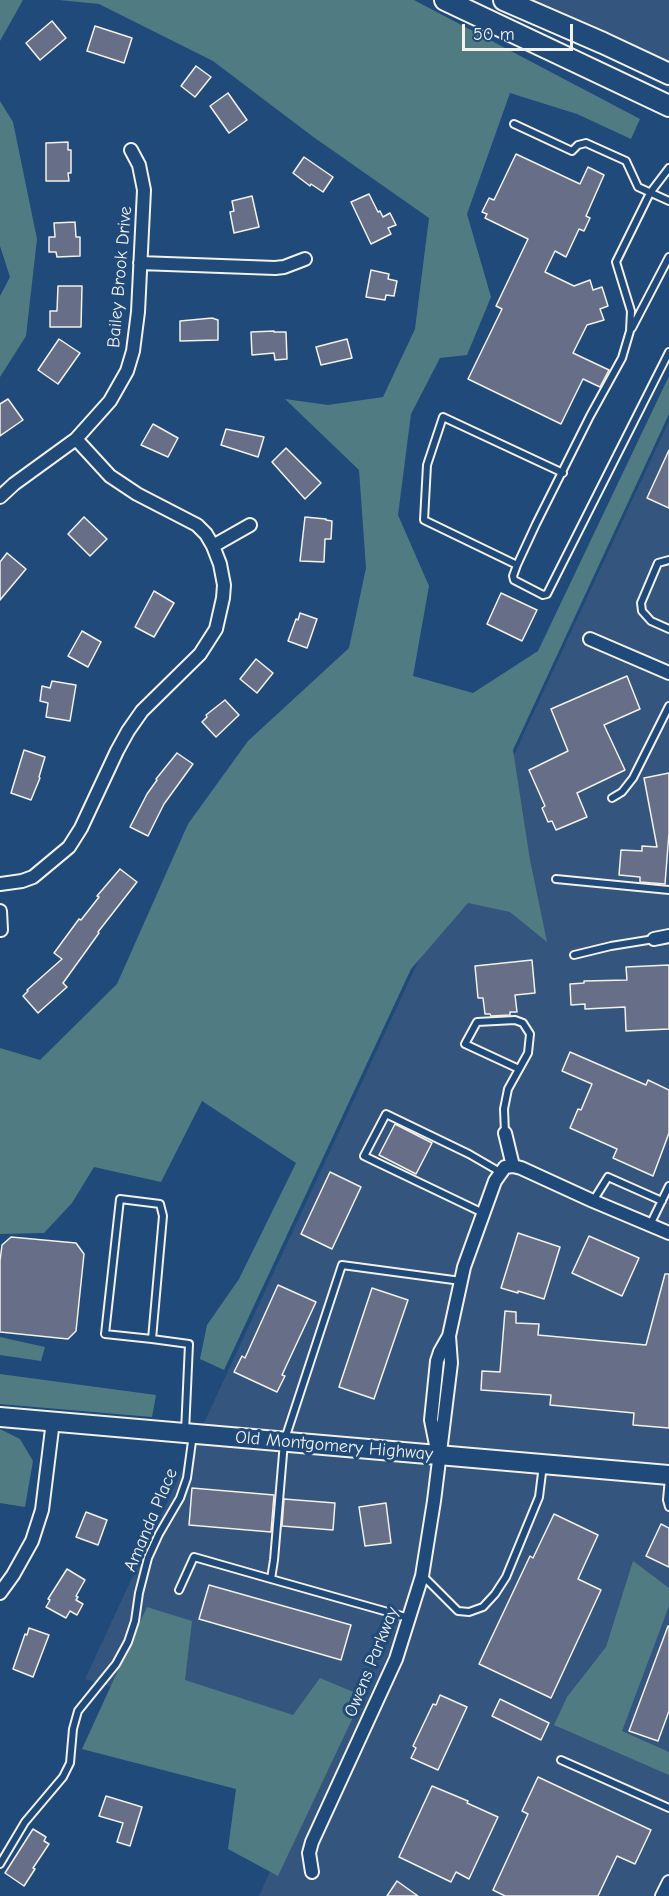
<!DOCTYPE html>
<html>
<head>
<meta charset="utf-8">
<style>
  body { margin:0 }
  #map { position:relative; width:669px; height:1896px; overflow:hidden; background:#1f4a7a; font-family:"Comic Neue",sans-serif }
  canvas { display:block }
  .scale { position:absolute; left:462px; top:24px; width:111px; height:27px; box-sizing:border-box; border:3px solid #f4f1e8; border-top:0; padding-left:8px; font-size:18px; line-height:21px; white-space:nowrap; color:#f4f1e8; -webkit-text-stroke:4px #1f4a7a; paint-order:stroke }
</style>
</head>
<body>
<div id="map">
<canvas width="669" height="1896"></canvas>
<div class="scale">50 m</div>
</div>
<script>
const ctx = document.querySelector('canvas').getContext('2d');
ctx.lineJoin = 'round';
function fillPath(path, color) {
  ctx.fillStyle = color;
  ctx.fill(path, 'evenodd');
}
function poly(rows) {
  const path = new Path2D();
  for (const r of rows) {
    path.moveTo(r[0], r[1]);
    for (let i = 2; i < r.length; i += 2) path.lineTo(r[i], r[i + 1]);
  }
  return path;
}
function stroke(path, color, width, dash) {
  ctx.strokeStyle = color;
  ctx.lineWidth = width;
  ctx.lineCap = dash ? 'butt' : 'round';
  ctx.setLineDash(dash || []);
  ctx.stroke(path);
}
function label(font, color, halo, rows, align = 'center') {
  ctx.font = font + ' "Comic Neue",sans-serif';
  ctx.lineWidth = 6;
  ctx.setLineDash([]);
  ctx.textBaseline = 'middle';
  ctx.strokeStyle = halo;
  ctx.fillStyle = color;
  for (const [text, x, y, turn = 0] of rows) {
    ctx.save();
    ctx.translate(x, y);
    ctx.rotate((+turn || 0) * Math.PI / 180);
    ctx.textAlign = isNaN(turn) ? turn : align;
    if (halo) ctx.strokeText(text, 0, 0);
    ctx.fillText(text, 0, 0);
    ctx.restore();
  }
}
const built = poly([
  [500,0,669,0,669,89],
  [669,421,669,1896,259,1896,324,1751,85,1679]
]);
const green = poly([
  [0,0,23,0,0,41],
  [59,0,414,0,640,119,631,139,577,114,510,93,467,214,491,297,467,355,440,358,411,414,398,515,429,586,413,676,473,693,538,651,669,376,669,414,513,750,530,860,547,942,510,912,468,903,411,969,224,1370,200,1359,207,1325,239,1279,296,1163,202,1101,161,1182,94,1167,72,1203,44,1233,0,1234,0,1048,40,1060,117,984,188,824,248,741,349,648,366,568,359,470,285,399,328,405,383,397,415,329,429,218,312,136,213,61,99,4],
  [0,101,13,122,37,239,26,336,0,377,0,296,10,277,0,246],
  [0,1337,45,1347,41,1361,0,1355],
  [0,1374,156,1395,152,1417,0,1404],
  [0,1429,20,1439,33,1461,25,1507,0,1503],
  [633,1561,669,1588,669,1606,622,1731,669,1752,669,1775,554,1725,567,1697,606,1647],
  [147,1607,192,1621,185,1680,293,1715,320,1678,363,1696,278,1876,228,1849,236,1789,82,1749]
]);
const building = poly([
  [52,21,66,38,40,60,26,43,52,21],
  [95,26,132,38,124,63,87,51,95,26],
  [196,66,211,77,195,97,181,86,196,66],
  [228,93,247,120,229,133,210,106,228,93],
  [68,142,68,150,71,150,71,173,68,173,69,181,46,181,46,143,68,142],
  [516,154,580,184,588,167,604,175,586,216,590,218,584,231,579,229,566,257,555,251,545,272,574,286,590,280,593,290,602,287,608,306,600,309,604,320,587,325,573,353,609,370,600,387,583,379,561,424,468,379,502,309,496,306,528,239,485,218,487,214,482,212,489,198,494,200,516,154],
  [304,157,333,177,323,192,311,184,310,186,293,173,304,157],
  [369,194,378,212,380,211,383,217,390,213,396,225,388,228,391,234,371,244,351,202,369,194],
  [252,196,259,227,234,233,230,212,234,211,232,201,252,196],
  [75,222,76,237,80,237,80,256,57,257,56,252,49,252,49,237,55,237,54,223,75,222],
  [371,270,389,274,388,279,397,281,394,296,386,295,385,300,366,297,371,270],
  [58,286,82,286,81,327,50,327,50,311,57,311,58,286],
  [212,318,218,320,218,340,180,341,180,321,212,318],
  [274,331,274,332,286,332,287,359,275,360,274,353,252,355,251,332,274,331],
  [59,339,80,353,58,384,38,370,59,339],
  [347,339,352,358,321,365,316,347,347,339],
  [8,399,23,420,0,436,0,404,8,399],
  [153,424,178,438,168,457,141,445,153,424],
  [226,429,264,437,258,457,221,445,226,429],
  [286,448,321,483,305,499,272,462,286,448],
  [669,450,669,508,647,498,669,450],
  [84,517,107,539,90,556,68,534,84,517],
  [305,517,326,519,326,520,332,521,331,539,325,539,324,562,300,561,305,517],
  [7,553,26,569,0,600,0,562,7,553],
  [154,591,174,603,154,637,135,627,154,591],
  [501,593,537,610,522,641,487,624,501,593],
  [300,613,317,619,307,648,288,641,296,619,298,620,300,613],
  [82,631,101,642,88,667,68,656,82,631],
  [256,659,273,673,257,693,240,679,256,659],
  [627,676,640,709,604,725,625,770,577,793,587,817,556,830,552,821,548,822,542,808,545,806,529,770,568,751,551,709,627,676],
  [52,681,76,685,70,721,46,717,48,703,40,701,42,686,50,688,52,681],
  [225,700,239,715,216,737,202,722,207,717,206,715,225,700],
  [24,750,45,757,39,777,40,778,31,800,11,793,24,750],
  [177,753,193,764,164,804,148,836,130,827,147,794,157,780,156,779,177,753],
  [669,773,669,833,665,884,640,882,640,877,619,875,621,850,642,851,642,846,657,847,644,778,669,773],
  [120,869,137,882,98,932,99,933,63,983,67,987,38,1013,23,996,28,991,27,990,62,959,54,953,79,919,81,920,99,897,97,896,120,869],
  [532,960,535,993,515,995,517,1012,510,1012,510,1015,491,1016,490,1014,485,1014,483,998,478,998,475,966,532,960],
  [669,965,669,1029,626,1031,625,1007,585,1009,585,1004,571,1005,570,984,584,983,584,981,627,980,626,967,669,965],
  [570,1052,646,1085,648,1080,669,1090,669,1133,653,1176,613,1158,617,1149,570,1128,578,1109,581,1110,592,1084,562,1071,570,1052],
  [395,1124,432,1143,416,1174,379,1155,395,1124],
  [330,1172,361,1187,332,1249,301,1234,330,1172],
  [518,1233,560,1247,544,1299,518,1291,518,1293,501,1288,518,1233],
  [589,1236,639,1258,622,1296,572,1273,589,1236],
  [11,1237,76,1243,84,1254,76,1331,68,1339,0,1332,0,1261,2,1245,11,1237],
  [665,1274,669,1274,669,1428,633,1425,634,1413,550,1405,551,1395,481,1390,482,1371,500,1372,505,1311,516,1312,516,1323,539,1324,538,1335,646,1345,665,1274],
  [278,1285,316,1302,282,1375,285,1376,277,1392,234,1372,242,1356,245,1358,278,1285],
  [372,1288,408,1300,374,1399,339,1387,372,1288],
  [192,1488,274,1495,271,1532,189,1525,192,1488],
  [284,1499,335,1503,333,1530,282,1526,284,1499],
  [386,1503,391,1543,365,1546,359,1507,386,1503],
  [86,1512,107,1520,98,1545,76,1537,86,1512],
  [554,1514,598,1535,578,1579,601,1590,551,1698,479,1664,530,1556,533,1558,554,1514],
  [661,1524,669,1528,669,1567,646,1556,661,1524],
  [67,1569,85,1580,76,1596,78,1597,76,1600,83,1604,77,1615,70,1611,66,1618,46,1607,50,1600,48,1599,67,1569],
  [209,1585,351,1625,341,1660,199,1619,209,1585],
  [668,1626,669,1626,669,1711,658,1741,629,1731,668,1626],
  [29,1628,49,1635,33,1677,13,1669,25,1634,27,1635,29,1628],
  [440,1695,467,1707,438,1770,411,1758,416,1748,413,1746,433,1704,436,1705,440,1695],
  [500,1699,549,1723,541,1740,492,1716,500,1699],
  [538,1777,651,1830,635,1864,617,1856,598,1896,505,1896,493,1890,528,1814,522,1811,538,1777],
  [432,1786,468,1801,467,1803,498,1817,469,1879,456,1872,451,1882,399,1857,432,1786],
  [106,1796,142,1807,130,1846,117,1842,123,1823,99,1816,106,1796],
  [33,1829,46,1837,44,1841,49,1844,33,1868,35,1869,24,1886,5,1873,33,1829],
  [397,1881,418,1896,387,1896,397,1881]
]);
const lane = poly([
  [514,124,572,151,578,145,586,143,626,161,638,187,669,201],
  [669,168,650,193,616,262,631,311,630,331,622,358,590,416,536,524,517,565,513,576,514,580,543,595,547,594,669,352],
  [632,328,669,257],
  [669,560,658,563,641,603,642,611,651,621,669,629],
  [517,565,424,520,427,465,443,417,563,473],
  [612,798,622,792,633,778,669,706],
  [556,879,669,890],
  [574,955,611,946,654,939],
  [505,1133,504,1109,508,1089,528,1053,530,1034,523,1023,515,1020,477,1022,465,1044,519,1069],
  [593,1201,608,1177,662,1201],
  [483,1213,364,1156,386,1114,469,1154,500,1172],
  [650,1225,669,1186],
  [152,1339,163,1216,160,1204,120,1199,105,1334,152,1339,189,1344,185,1432],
  [669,1478,667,1500,669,1507],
  [423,1576,458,1611,469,1612,483,1607,495,1594,506,1577,539,1497,543,1465],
  [179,1590,194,1557,271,1579],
  [409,1618,271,1579,274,1560,284,1442,342,1265,461,1281],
  [561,1760,669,1808],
  [0,1864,25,1822,63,1777,70,1763,73,1729,78,1711,116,1664,128,1642,135,1621,139,1593,148,1558,159,1534,180,1498,187,1478,193,1434]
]);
const street = poly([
  [140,263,275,268,284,267,305,259],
  [0,497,14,484,76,439,110,401,127,371,133,351,138,312,144,190,139,165,131,150],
  [213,546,250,525],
  [590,639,669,673],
  [0,884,22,881,33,877,69,847,81,828,117,751,128,731,142,711,200,654,216,629,223,598,224,585,220,564,213,546,206,534,197,525,137,494,110,476,76,439],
  [0,911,1,930],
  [654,939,669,936],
  [505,1133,513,1166],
  [436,1445,431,1420,437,1361,440,1352,449,1336],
  [0,1593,13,1575,32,1541,42,1510,53,1421],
  [312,1872,309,1853,312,1842,396,1659,422,1576,434,1501,451,1363,449,1336,464,1267,495,1181,505,1167,513,1166,521,1168,593,1201,669,1233],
  [662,1896,669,1882]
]);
const secondary = poly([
  [0,1417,669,1475]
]);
const primary = poly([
  [445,0,669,106],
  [504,0,603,43,669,74]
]);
const streetNames = [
  ["Bailey Brook Drive",120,277,-85],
  ["Old Montgomery Highway",334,1446,5],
  ["Amanda Place",151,1520,-67],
  ["Owens Parkway",372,1662,-68]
];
fillPath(built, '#34557e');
fillPath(green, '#517b83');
fillPath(building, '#666f87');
stroke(building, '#f4f1e8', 1.5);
stroke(lane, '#f4f1e8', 10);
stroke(street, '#f4f1e8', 16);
stroke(secondary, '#f4f1e8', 22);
stroke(primary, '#f4f1e8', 24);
stroke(lane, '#1f4a7a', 6);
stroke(street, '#1f4a7a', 12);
stroke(secondary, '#1f4a7a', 18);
stroke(primary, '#1f4a7a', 20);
label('18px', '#f4f1e8', '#1f4a7a', streetNames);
</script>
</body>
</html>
